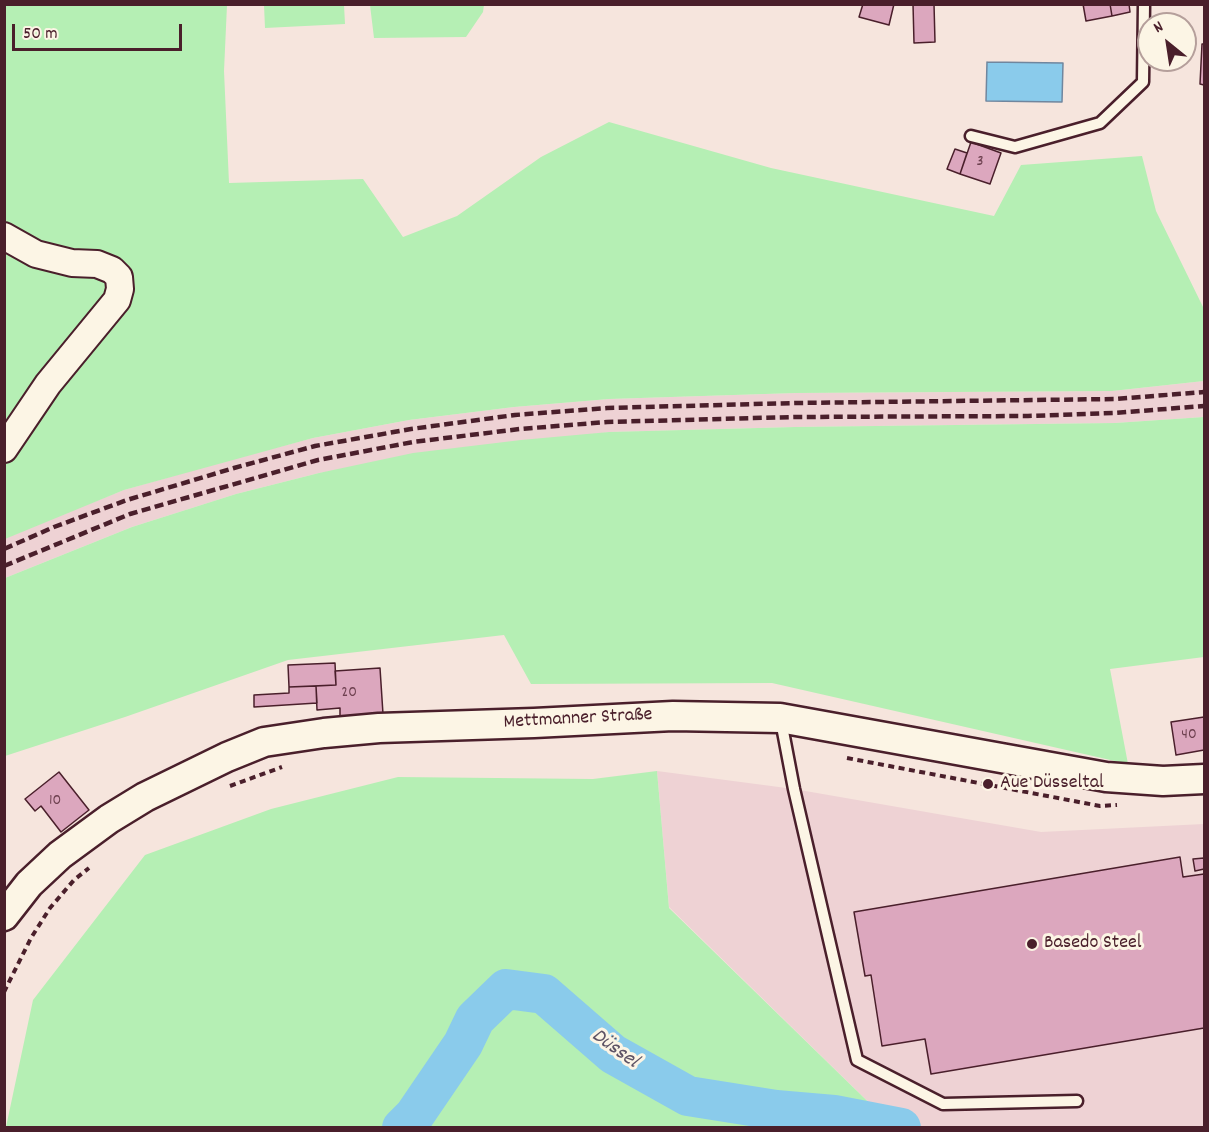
<!DOCTYPE html>
<html>
<head>
<meta charset="utf-8">
<style>
  body { margin:0 }
  #map { position:relative; width:1209px; height:1132px; overflow:hidden; background:#f6e5dd; font-family:Dekko,sans-serif }
  canvas { display:block }
  .frame { position:absolute; inset:0; border:6px solid #4a1f2b; pointer-events:none }
  .north { position:absolute; left:1137px; top:12px; width:60px; height:60px; box-sizing:border-box; background:#fcf5e5; border:2px solid #b59f9b; border-radius:50%; rotate:330deg; font-size:16px; font-weight:700; line-height:24px; text-align:center; color:#4a1f2b }
  .north::after { content:''; display:block; margin:auto; width:21px; height:27px; background:#4a1f2b; clip-path:polygon(50% 0,100% 100%,50% 72%,0 100%) }
  .scale { position:absolute; left:12px; top:24px; width:170px; height:27px; box-sizing:border-box; border:3px solid #4a1f2b; border-top:0; padding-left:8px; font-size:18px; line-height:21px; white-space:nowrap; color:#4a1f2b; -webkit-text-stroke:4px #fcf5e5; paint-order:stroke }
</style>
</head>
<body>
<div id="map">
<canvas width="1209" height="1132"></canvas>
<div class="frame"></div>
<div class="north">N</div>
<div class="scale">50 m</div>
</div>
<script>
const ctx = document.querySelector('canvas').getContext('2d');
ctx.lineJoin = 'round';
function fillPath(path, color) {
  ctx.fillStyle = color;
  ctx.fill(path, 'evenodd');
}
function poly(rows) {
  const path = new Path2D();
  for (const r of rows) {
    path.moveTo(r[0], r[1]);
    for (let i = 2; i < r.length; i += 2) path.lineTo(r[i], r[i + 1]);
  }
  return path;
}
function stroke(path, color, width, dash) {
  ctx.strokeStyle = color;
  ctx.lineWidth = width;
  ctx.lineCap = dash ? 'butt' : 'round';
  ctx.setLineDash(dash || []);
  ctx.stroke(path);
}
function label(font, color, halo, rows, align = 'center') {
  ctx.font = font + ' Dekko,sans-serif';
  ctx.lineWidth = 6;
  ctx.setLineDash([]);
  ctx.textBaseline = 'middle';
  ctx.strokeStyle = halo;
  ctx.fillStyle = color;
  for (const [text, x, y, turn = 0] of rows) {
    ctx.save();
    ctx.translate(x, y);
    ctx.rotate((+turn || 0) * Math.PI / 180);
    ctx.textAlign = isNaN(turn) ? turn : align;
    if (halo) ctx.strokeText(text, 0, 0);
    ctx.fillText(text, 0, 0);
    ctx.restore();
  }
}
const built = poly([
  [1204,381,1204,417,1115,423,795,427,609,432,319,473,236,494,132,527,5,578,4,539,48,520,124,490,233,459,313,438,409,420,514,407,609,399,796,393,1112,391],
  [657,771,794,789,1041,832,1204,824,1204,1127,894,1127,669,907]
]);
const green = poly([
  [4,5,227,5,224,71,229,183,363,179,403,237,457,216,541,157,609,122,771,168,994,216,1021,165,1142,156,1156,211,1204,309,1204,381,1112,391,796,393,609,399,514,407,409,420,313,438,124,490,5,539],
  [264,5,344,5,345,24,265,28],
  [370,5,370,4,484,5,483,12,466,37,374,38],
  [1204,417,1204,657,1110,669,1128,764,772,683,531,684,504,635,288,660,125,717,5,756,5,578,132,527,236,494,319,473,413,453,521,440,609,432,795,427,1115,423],
  [657,771,669,908,894,1127,6,1127,33,1000,145,855,271,809,398,777,593,779]
]);
const water = poly([
  [987,62,1063,63,1062,102,986,101,987,62]
]);
const river = poly([
  [402,1128,414,1116,463,1044,475,1019,506,989,544,994,613,1054,688,1096,776,1110,834,1115,901,1128]
]);
const building = poly([
  [863,4,894,4,889,25,859,17,863,4],
  [913,4,934,4,935,42,914,43,913,4],
  [1083,4,1110,4,1112,16,1086,21,1083,4],
  [1110,4,1129,4,1130,12,1112,16,1110,4],
  [1202,44,1204,44,1204,85,1200,84,1202,44],
  [971,142,1001,153,990,184,960,174,971,142],
  [955,149,967,153,960,174,947,169,955,149],
  [335,663,336,685,289,687,288,665,335,663],
  [380,668,383,714,340,717,340,708,317,710,316,686,336,685,335,671,380,668],
  [316,686,317,703,254,707,254,695,289,693,289,687,316,686],
  [1204,717,1204,750,1176,755,1171,722,1204,717],
  [59,772,89,810,61,832,41,806,35,811,25,799,59,772],
  [1180,857,1183,877,1204,874,1204,1028,931,1074,925,1039,882,1046,871,975,865,976,854,912,1180,857],
  [1204,858,1204,869,1195,871,1193,859,1204,858]
]);
const path = poly([
  [847,758,1100,806,1117,805],
  [230,786,282,767],
  [4,992,31,938,50,908,74,880,89,868]
]);
const service = poly([
  [971,136,1015,147,1100,123,1143,82,1144,4],
  [781,721,794,789,857,1060,943,1104,1077,1101]
]);
const tertiary = poly([
  [4,236,36,254,72,263,97,264,112,270,119,277,120,289,117,300,48,384,4,449]
]);
const secondary = poly([
  [4,916,29,884,60,855,109,819,145,797,227,757,264,742,324,733,379,728,534,723,673,716,780,718,1106,777,1163,781,1204,779]
]);
const rail = poly([
  [4,549,54,527,127,500,234,468,315,446,411,429,515,415,607,408,795,403,1115,399,1204,392],
  [4,566,130,514,318,460,413,442,520,429,607,422,794,417,1028,416,1114,413,1204,406]
]);
const markers = [
  [988,784,6,"#4a1f2b"],
  [1032,944,6,"#4a1f2b"]
];
const numberNames = [
  ["3",980,163],
  ["20",349,694],
  ["40",1189,736],
  ["10",55,802]
];
const streetNames = [
  ["Mettmanner Straße",578,720,-3]
];
const poiNames = [
  ["Aue Düsseltal",1000,784],
  ["Basedo Steel",1044,944]
];
const waterNames = [
  ["Düssel",614,1050,36]
];
fillPath(built, '#eed2d4');
fillPath(green, '#b5efb4');
fillPath(water, '#8acbeb');
stroke(water, '#70869e', 1.5);
stroke(river, '#8acbeb', 40);
fillPath(building, '#dca7be');
stroke(building, '#4a1f2b', 1.5);
stroke(service, '#4a1f2b', 15);
stroke(tertiary, '#4a1f2b', 30);
stroke(secondary, '#4a1f2b', 33);
stroke(path, '#4a1f2b', 4, [6, 4.5]);
stroke(service, '#fcf5e5', 10);
stroke(tertiary, '#fcf5e5', 26);
stroke(secondary, '#fcf5e5', 28);
stroke(rail, '#4a1f2b', 4.5, [9, 4.5]);
for (const [x, y, r, color] of markers) {
  const dot = new Path2D();
  dot.arc(x, y, r, 0, 2 * Math.PI);
  ctx.fillStyle = color;
  ctx.fill(dot);
  stroke(dot, '#fcf5e5', 2);
}
label('16px', '#6e4150', null, numberNames);
label('20px', '#4a1f2b', '#fcf5e5', streetNames);
label('20px', '#4a1f2b', '#fcf5e5', poiNames, 'left');
label('italic 21px', '#5d5365', '#fcf5e5', waterNames);
</script>
</body>
</html>
